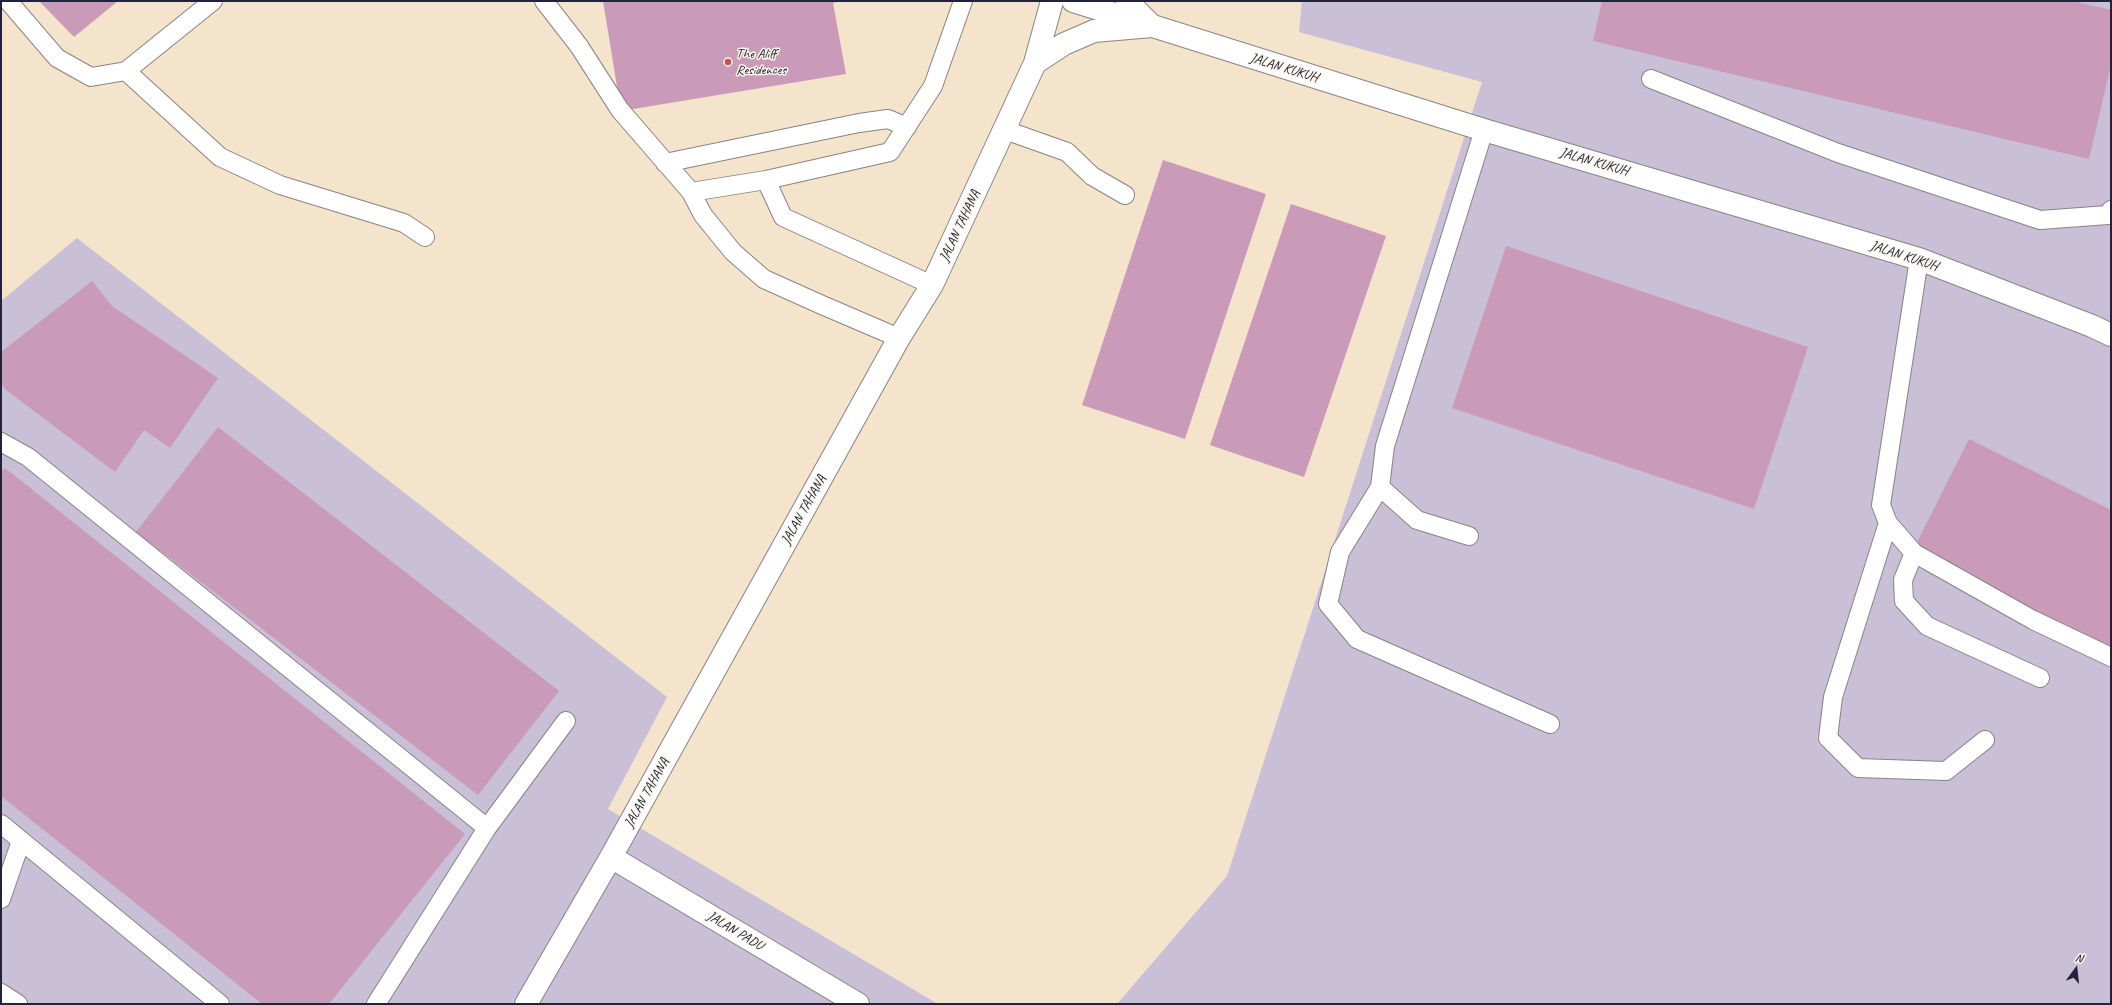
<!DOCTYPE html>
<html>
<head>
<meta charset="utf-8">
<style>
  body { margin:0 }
  #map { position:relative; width:2112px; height:1005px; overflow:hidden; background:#f4e4cb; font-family:Caveat,sans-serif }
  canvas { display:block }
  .frame { position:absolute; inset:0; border:2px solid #22223b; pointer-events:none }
  .north { position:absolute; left:2056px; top:949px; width:40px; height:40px; -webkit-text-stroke:3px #fbf7ec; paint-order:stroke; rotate:15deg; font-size:11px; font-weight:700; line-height:16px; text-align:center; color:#22223b }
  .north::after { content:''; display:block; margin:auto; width:14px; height:18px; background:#22223b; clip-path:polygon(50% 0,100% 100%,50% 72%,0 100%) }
</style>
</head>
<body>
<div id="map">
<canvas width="2112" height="1005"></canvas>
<div class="frame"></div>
<div class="north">N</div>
</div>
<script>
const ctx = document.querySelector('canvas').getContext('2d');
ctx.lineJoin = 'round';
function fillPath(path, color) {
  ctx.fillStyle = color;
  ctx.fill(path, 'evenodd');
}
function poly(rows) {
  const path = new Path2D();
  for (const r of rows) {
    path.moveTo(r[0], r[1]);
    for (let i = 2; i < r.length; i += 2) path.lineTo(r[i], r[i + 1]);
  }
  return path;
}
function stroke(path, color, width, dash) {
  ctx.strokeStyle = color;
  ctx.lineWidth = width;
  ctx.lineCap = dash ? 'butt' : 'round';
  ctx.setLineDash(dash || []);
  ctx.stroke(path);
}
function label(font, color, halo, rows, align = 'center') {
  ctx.font = font + ' Caveat,sans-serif';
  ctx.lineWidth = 3;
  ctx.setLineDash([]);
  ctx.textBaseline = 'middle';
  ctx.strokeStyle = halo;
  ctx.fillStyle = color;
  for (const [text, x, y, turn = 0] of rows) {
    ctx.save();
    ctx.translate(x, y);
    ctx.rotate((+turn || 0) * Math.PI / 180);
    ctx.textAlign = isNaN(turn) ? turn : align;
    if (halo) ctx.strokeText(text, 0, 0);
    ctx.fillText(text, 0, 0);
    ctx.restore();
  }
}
const industrial = poly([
  [1302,1,2111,1,2111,1004,1117,1004,1227,876,1482,82,1299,32],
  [77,238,667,697,608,809,938,1004,1,1004,1,301]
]);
const building = poly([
  [39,1,118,1,74,37],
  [603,1,842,1,833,3,846,74,621,111],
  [1602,1,2073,1,2111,10,2111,65,2089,159,1593,41],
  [1163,160,1266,194,1185,439,1082,405],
  [1291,204,1386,236,1304,477,1210,445],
  [1506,246,1808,347,1754,509,1452,408],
  [92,281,112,306,218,378,170,448,144,430,115,472,6,390,1,383,1,352],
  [218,427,559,691,478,795,136,532],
  [1969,439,2111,510,2111,649,1913,550],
  [5,468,465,834,329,1004,262,1004,1,796,1,472]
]);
const service = poly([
  [8,1,57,58,91,77,126,71,213,1],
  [544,1,579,46,620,110,691,192,703,215,733,252,764,279,822,305,899,338],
  [126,71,220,157,280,185,404,223,425,237],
  [1651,79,1838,153,2040,220,2108,215,2111,210],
  [1005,130,1067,152,1092,176,1125,195],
  [665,163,859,123,888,119,907,127],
  [691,192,766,180],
  [1919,259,1881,505,1888,523,1914,553,2033,620,2111,657],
  [932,285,783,217,766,180,890,152,933,86,963,1],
  [1,442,28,457,487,828],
  [1380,487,1340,552,1328,604,1357,639,1550,724],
  [1888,523,1833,697,1828,738,1858,768,1946,771,1985,740],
  [1469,536,1417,520,1380,487,1385,446,1484,130],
  [1914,553,1903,580,1904,601,1927,626,2040,678],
  [1,824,220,1004],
  [1,899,21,841],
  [1,993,18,1004],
  [376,1004,487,828,566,721]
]);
const minor = poly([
  [1073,1,1484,130,1919,259,2092,326,2111,335]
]);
const tertiary = poly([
  [1127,1,1152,26],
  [1035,63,1064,44,1094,31,1152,26],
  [611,857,858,1004],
  [526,1004,611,857,899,338,932,285,1035,63,1052,1]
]);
const markers = [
  [728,62,4,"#d1495b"]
];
const poiNames = [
  ["The Aliff",736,54],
  ["Residences",736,70]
];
const streetNames = [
  ["JALAN KUKUH",1284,68,17],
  ["JALAN KUKUH",1594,162,16],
  ["JALAN TAHANA",960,226,-65],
  ["JALAN KUKUH",1904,256,18],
  ["JALAN TAHANA",804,510,-61],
  ["JALAN TAHANA",647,793,-61],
  ["JALAN PADU",735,931,31]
];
fillPath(industrial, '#c9bfd7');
fillPath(building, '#ca9ab9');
stroke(service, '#8b8383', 20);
stroke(minor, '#8b8383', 24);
stroke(tertiary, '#8b8383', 24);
stroke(service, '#fff', 18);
stroke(minor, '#fff', 22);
stroke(tertiary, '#fff', 22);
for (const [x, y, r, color] of markers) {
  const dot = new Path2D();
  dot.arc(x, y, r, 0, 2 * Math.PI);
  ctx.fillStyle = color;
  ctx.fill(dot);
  stroke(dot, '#fbf7ec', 1.5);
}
label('14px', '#22223b', '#fbf7ec', poiNames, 'left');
label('14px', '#22223b', '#fbf7ec', streetNames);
</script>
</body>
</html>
